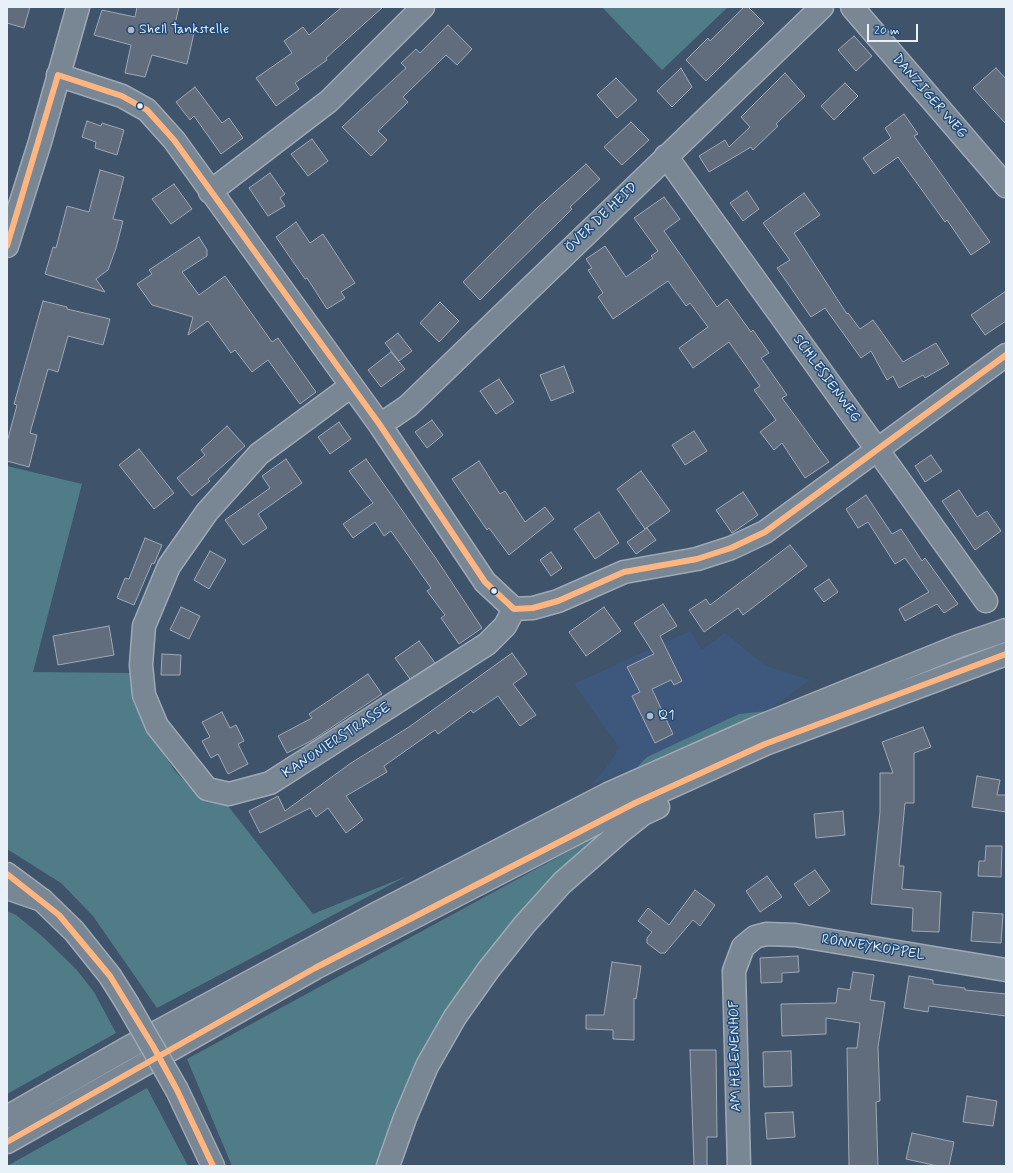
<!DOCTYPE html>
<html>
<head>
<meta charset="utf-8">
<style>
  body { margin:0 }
  #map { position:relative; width:1013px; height:1173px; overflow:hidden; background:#3f536b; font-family:Mynerve,sans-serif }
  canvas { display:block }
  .frame { position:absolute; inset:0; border:8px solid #e8f1f8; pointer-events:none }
  .scale { position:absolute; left:867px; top:24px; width:51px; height:18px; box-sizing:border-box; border:2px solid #e8f1f8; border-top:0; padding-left:5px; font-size:12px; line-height:14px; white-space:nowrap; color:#e8f1f8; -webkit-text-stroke:3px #1f4a7a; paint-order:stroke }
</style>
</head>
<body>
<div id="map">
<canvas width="1013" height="1173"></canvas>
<div class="frame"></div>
<div class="scale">20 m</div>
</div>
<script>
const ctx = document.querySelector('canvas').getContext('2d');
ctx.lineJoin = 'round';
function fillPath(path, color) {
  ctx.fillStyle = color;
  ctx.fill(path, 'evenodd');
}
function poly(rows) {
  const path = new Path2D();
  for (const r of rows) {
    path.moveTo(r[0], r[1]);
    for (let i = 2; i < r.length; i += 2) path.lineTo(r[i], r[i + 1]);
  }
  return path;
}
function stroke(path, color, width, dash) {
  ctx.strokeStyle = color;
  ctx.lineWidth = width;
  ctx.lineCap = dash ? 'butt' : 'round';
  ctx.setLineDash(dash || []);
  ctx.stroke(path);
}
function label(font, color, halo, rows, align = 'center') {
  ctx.font = font + ' Mynerve,sans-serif';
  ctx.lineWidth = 3;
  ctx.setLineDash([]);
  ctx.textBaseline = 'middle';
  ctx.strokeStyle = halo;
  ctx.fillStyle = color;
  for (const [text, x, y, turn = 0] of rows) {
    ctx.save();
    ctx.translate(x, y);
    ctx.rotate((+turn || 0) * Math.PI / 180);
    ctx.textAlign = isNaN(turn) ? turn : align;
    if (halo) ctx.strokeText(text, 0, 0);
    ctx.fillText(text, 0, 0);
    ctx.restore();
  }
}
const built = poly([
  [690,631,702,650,725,633,766,666,810,680,767,711,739,714,647,757,637,767,592,784,611,762,619,747,574,684]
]);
const green = poly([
  [602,7,728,7,662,70],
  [7,466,82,484,33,672,130,673,132,699,148,731,175,771,205,802,228,806,313,914,407,876,157,1008,93,916,61,883,7,849],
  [767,711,637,767,647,757,739,714],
  [615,826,536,900,379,1166,232,1166,187,1059],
  [7,911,16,915,43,937,76,969,94,992,116,1033,7,1094],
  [147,1088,188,1166,7,1166]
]);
const building = poly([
  [7,7,30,7,24,28,7,23,7,7],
  [137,7,179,7,174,28,194,33,187,64,152,55,145,77,125,73,131,45,94,35,102,10,135,17,137,7],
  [342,7,383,7,326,58,327,60,295,83,299,89,276,106,256,78,292,53,284,41,303,27,309,35,342,7],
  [744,7,748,7,764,23,706,81,686,60,708,38,710,41,744,7],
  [448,25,472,49,457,65,446,55,403,97,408,102,378,131,387,140,371,156,342,127,406,68,401,63,416,49,420,53,448,25],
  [854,36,872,56,856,71,838,50,854,36],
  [681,68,692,87,672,107,657,91,681,68],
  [996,68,1006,79,1006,124,973,88,996,68],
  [785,73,805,96,776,124,778,126,753,150,751,147,709,172,699,156,725,140,729,147,750,127,741,117,785,73],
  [616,78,637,100,617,118,597,95,616,78],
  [845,83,858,96,834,120,821,106,845,83],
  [195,87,222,123,229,118,243,138,221,154,194,116,190,120,176,102,195,87],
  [904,114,918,134,914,136,990,242,971,255,947,220,945,222,898,157,874,174,863,158,891,138,885,128,904,114],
  [87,121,101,126,102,123,124,130,117,155,95,148,96,142,82,137,87,121],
  [631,122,649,140,622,165,604,147,631,122],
  [312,139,328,161,308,176,291,154,312,139],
  [586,164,600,179,570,207,572,209,480,300,463,282,536,209,586,164],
  [100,170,124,177,113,219,123,221,116,248,108,270,96,279,105,292,45,274,53,247,56,248,67,206,89,212,100,170],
  [270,173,285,194,280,198,285,206,268,216,249,188,270,173],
  [174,184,192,209,171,224,152,199,174,184],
  [747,191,759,209,743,221,730,203,747,191],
  [804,193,820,215,794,233,847,314,848,313,860,329,873,320,903,362,936,343,949,364,925,378,923,375,899,388,893,376,887,380,871,351,861,358,825,308,811,317,777,268,790,260,763,223,804,193],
  [664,197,680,219,664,231,717,307,727,299,751,332,753,330,769,353,761,358,787,395,782,398,829,462,805,478,782,443,774,450,760,432,776,420,754,390,760,386,729,342,693,368,679,348,708,327,690,303,686,306,668,281,613,319,598,297,603,293,588,270,592,268,586,259,605,246,626,277,653,258,651,256,658,251,634,218,664,197],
  [296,222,310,243,323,234,355,283,341,292,345,298,327,309,307,278,305,279,276,237,296,222],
  [199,237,207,250,207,256,182,272,199,295,225,276,272,342,278,338,316,392,300,404,268,360,252,372,235,350,231,353,208,321,188,335,193,317,152,305,137,284,152,274,149,270,199,237],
  [1006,291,1006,321,985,335,971,315,1006,291],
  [43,301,67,307,67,309,110,319,103,345,68,336,58,372,48,369,30,433,37,435,29,467,7,461,7,442,17,405,14,404,43,301],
  [440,302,459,321,439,342,420,323,440,302],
  [398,333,412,351,399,361,385,343,398,333],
  [391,352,405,369,381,387,368,370,391,352],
  [564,366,574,392,551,401,540,375,564,366],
  [499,379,514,402,496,414,480,391,499,379],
  [432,420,443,435,427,448,415,432,432,420],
  [339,422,351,439,330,454,318,437,339,422],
  [227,426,245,446,208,479,210,481,192,496,177,478,205,455,201,450,227,426],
  [694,431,707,451,685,465,672,445,694,431],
  [139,449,174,493,154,509,119,465,139,449],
  [931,455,942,471,925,482,915,466,931,455],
  [286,459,302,483,258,514,267,528,243,545,225,520,270,488,262,476,286,459],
  [366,459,435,557,482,628,459,644,441,618,445,615,427,591,431,588,391,531,384,536,375,522,353,538,343,524,373,503,349,471,366,459],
  [479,461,500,494,505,491,525,522,545,507,554,519,509,555,489,528,487,530,452,479,479,461],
  [641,471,670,511,645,529,617,489,641,471],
  [959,490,977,517,987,511,1001,531,975,550,942,501,959,490],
  [743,492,758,515,732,533,716,510,743,492],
  [866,495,892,534,901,529,922,561,925,558,958,604,944,613,937,604,905,621,899,609,929,592,905,558,895,564,868,522,858,528,846,509,866,495],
  [599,512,619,543,595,559,574,529,599,512],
  [647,528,656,540,636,554,627,542,647,528],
  [145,538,162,545,154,564,152,563,134,605,117,598,125,578,129,579,145,538],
  [790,545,807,566,743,615,738,608,704,632,689,610,706,599,710,605,790,545],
  [210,551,226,560,209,589,194,580,210,551],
  [551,552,562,568,551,576,540,560,551,552],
  [829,579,838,592,824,602,814,589,829,579],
  [663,604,677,626,660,636,682,681,674,685,671,680,652,689,673,734,655,743,632,696,640,692,627,667,654,654,634,623,663,604],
  [181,607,200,616,189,639,170,630,181,607],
  [604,607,621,631,586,656,569,632,604,607],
  [109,626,114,655,58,665,53,636,109,626],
  [419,641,435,663,410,679,395,658,419,641],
  [512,653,527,674,513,684,536,715,520,726,498,696,473,713,471,710,438,734,435,730,384,766,387,772,346,796,363,820,346,833,328,808,316,817,310,808,260,833,249,811,278,796,285,811,351,763,409,727,512,653],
  [162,654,181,655,180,675,161,675,162,654],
  [368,674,382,694,311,741,287,753,278,736,312,718,309,714,368,674],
  [222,712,230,728,236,725,244,741,238,744,248,764,228,774,218,754,211,758,202,741,210,737,202,722,222,712],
  [923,727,931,747,914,753,914,803,905,803,899,866,904,866,902,889,941,892,939,932,912,931,913,908,871,904,880,812,880,773,893,773,882,742,923,727],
  [977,776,1000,780,997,795,1006,795,1006,812,972,807,977,776],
  [843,811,845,835,816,838,814,814,843,811],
  [986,846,1002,846,1001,877,978,876,979,861,985,861,986,846],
  [815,870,830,891,809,906,794,884,815,870],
  [767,876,782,897,760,912,746,891,767,876],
  [695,890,715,905,700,926,693,920,665,953,660,953,647,943,647,938,652,932,638,921,648,908,669,925,695,890],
  [973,912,1003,914,1001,943,971,941,973,912],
  [798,956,799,972,782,973,782,982,761,983,760,958,798,956],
  [612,962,641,966,636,999,634,998,634,1040,613,1039,613,1030,586,1029,586,1015,604,1015,612,962],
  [853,972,874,975,870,1000,885,1002,878,1047,880,1101,876,1102,878,1166,849,1166,847,1048,857,1048,860,1023,826,1018,826,1034,782,1036,781,1004,836,1003,838,988,850,990,853,972],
  [909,976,933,980,933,984,965,988,965,990,1006,994,1006,1016,929,1006,928,1012,904,1008,909,976],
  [690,1050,716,1050,717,1137,707,1137,707,1166,694,1166,690,1050],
  [791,1051,792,1086,764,1087,763,1052,791,1051],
  [967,1096,997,1101,993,1126,963,1122,967,1096],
  [793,1112,795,1137,767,1139,765,1113,793,1112],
  [912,1133,954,1142,949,1166,938,1166,906,1159,912,1133]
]);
const minor = poly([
  [852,7,1006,186],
  [58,75,122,96,147,110,174,140,380,425,485,582,514,609,533,608,558,601,624,572,697,559,731,548,765,532,1006,355],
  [666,156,986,601],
  [210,192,329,101,423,7],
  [7,246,40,142,78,7],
  [351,386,259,454,207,512,169,566,144,626,141,665,144,695,157,726,207,789,229,794,270,783,487,644,505,626,514,609],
  [380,425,408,406,822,7],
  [739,1166,734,971,743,947,755,937,766,934,795,935,1006,970]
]);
const major = poly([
  [7,874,42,900,74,931,110,976,127,1003],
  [177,1090,213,1166]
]);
const highway = poly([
  [7,888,42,900],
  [7,1117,124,1050,376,914,608,794,759,727,959,646,1006,630],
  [7,1142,315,968,635,803,765,744,1006,654],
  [388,1166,405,1118,427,1066,455,1017,489,969,525,924,562,883,619,833,643,814,658,807]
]);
const majorBridge = poly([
  [127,1003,177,1090]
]);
const bus1 = poly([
  [58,75,122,96,147,110,174,140,380,425,485,582,514,609,533,608,558,601,624,572,697,559,731,548,765,532,1006,355],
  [7,246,58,75],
  [7,874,59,915,110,976,153,1046,177,1090,213,1166],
  [7,1142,315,968,635,803,765,744,1006,654]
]);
const markers = [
  [131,30,4,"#adbac7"],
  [140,106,3.5,"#e8f1f8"],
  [494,591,3.5,"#e8f1f8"],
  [650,716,4,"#adbac7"]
];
const poiNames = [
  ["Shell Tankstelle",139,30],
  ["Q1",658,716]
];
const streetNames = [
  ["DANZIGER WEG",929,97,49],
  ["ÖVER DE HEID",602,218,-44],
  ["SCHLESIENWEG",826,379,54],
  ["KANONIERSTRASSE",337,741,-33],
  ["RÖNNEYKOPPEL",873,948,9],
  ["AM HELENENHOF",736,1056,-91]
];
fillPath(built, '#3e587d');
fillPath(green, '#507c88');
fillPath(building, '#616c7c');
stroke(building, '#9fa9b6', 1);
stroke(minor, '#9fa9b6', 25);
stroke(major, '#9fa9b6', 25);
stroke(highway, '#9fa9b6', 25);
stroke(minor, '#798694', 22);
stroke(major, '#798694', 22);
stroke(highway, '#798694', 22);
stroke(majorBridge, '#9fa9b6', 25, []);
stroke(majorBridge, '#798694', 22);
stroke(bus1, '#ffb580', 6);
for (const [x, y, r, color] of markers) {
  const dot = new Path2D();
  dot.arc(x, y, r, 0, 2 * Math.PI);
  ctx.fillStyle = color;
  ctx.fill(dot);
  stroke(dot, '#1f4a7a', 1.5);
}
label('14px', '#e8f1f8', '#1f4a7a', poiNames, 'left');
label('14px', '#e8f1f8', '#1f4a7a', streetNames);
</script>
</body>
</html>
